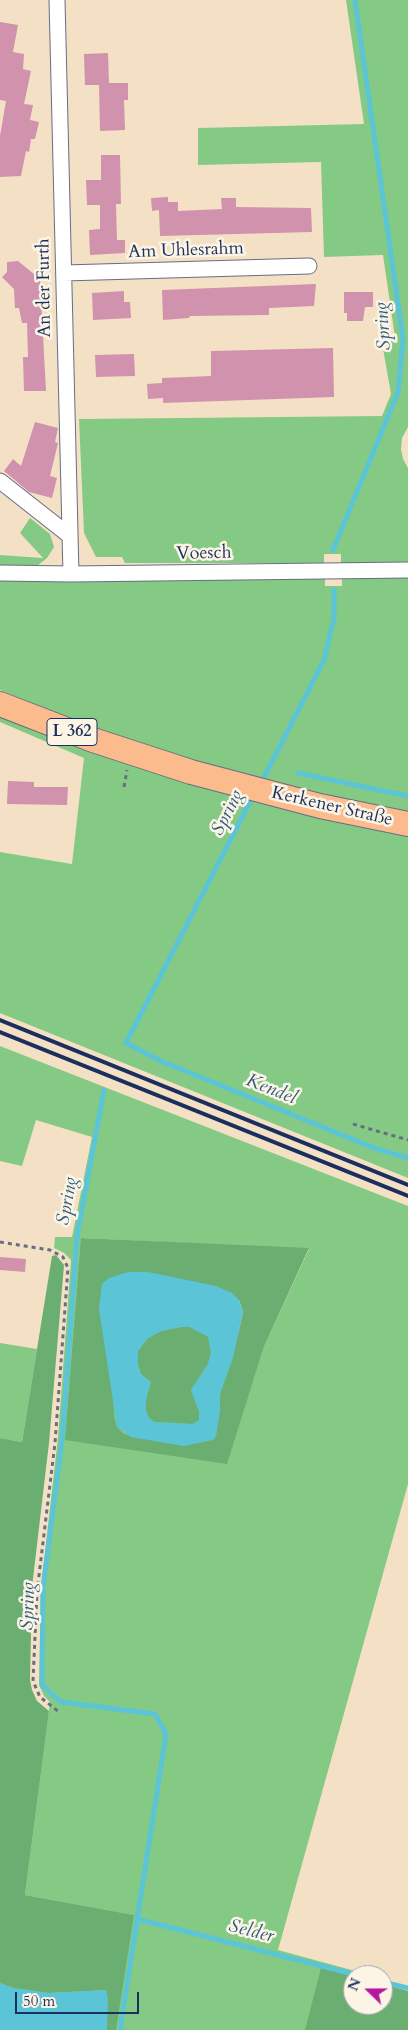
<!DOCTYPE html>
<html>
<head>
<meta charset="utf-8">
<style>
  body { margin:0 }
  #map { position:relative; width:408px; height:2030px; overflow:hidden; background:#f4e1c5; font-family:Cardo,serif }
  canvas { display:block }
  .north { position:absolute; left:343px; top:1965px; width:50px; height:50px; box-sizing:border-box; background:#fcf5e5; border:1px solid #a2a6af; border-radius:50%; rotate:292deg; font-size:14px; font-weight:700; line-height:20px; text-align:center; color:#1b2f5e }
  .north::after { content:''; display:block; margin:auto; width:18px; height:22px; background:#b5179e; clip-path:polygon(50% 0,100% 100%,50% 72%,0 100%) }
  .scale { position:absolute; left:15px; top:1992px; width:124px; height:22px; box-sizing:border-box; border:2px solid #1b2f5e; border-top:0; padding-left:6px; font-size:15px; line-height:18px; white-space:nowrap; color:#1b2f5e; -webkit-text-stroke:4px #fcf5e5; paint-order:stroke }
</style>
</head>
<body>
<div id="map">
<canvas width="408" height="2030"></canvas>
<div class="north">N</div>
<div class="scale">50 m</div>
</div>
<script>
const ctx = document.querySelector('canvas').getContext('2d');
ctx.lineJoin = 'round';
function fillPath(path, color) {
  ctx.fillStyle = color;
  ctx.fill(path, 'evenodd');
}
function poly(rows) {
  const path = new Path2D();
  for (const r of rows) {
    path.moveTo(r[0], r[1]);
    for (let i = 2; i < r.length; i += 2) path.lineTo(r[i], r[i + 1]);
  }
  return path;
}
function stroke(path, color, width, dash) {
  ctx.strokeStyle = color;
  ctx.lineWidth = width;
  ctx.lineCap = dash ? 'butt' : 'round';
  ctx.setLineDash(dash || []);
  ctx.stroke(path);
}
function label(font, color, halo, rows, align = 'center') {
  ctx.font = font + ' Cardo,serif';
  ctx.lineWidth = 5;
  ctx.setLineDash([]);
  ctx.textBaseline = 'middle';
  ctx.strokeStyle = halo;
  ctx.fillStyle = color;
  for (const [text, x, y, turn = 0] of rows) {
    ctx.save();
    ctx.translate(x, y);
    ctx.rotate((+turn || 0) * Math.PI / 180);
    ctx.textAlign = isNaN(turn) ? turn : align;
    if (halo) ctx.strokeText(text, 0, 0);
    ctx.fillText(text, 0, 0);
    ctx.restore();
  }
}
const green = poly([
  [346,0,408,0,408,427,402,438,401,449,403,459,408,468,408,563,341,564,341,554,324,554,324,563,125,563,122,557,96,557,84,533,79,419,382,416,391,394,381,337,395,337,383,255,324,257,321,162,198,165,198,128,364,124],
  [30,518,50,534,54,547,47,558,37,566,0,566,0,555,43,558,20,533],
  [408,576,408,1178,0,1013,0,852,72,864,84,758,0,722,0,711,169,753,70,719,0,690,0,579,325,577,325,586,342,586,342,577],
  [0,1046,408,1206,408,1484,278,1950,370,1975,353,1976,323,1968,308,2030,0,2030,0,1894,117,1915,133,1915,25,1895,50,1702,44,1696,39,1685,41,1587,58,1437,71,1260,64,1253,54,1248,55,1237,72,1237,92,1137,36,1120,22,1166,0,1161],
  [81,1238,309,1249,263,1349],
  [0,1343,37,1349,22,1442,0,1438]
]);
const forest = poly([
  [81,1238,309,1248,263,1349,227,1464,65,1440],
  [239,1300,243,1312,233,1357,220,1394,216,1436,184,1446,124,1434,117,1427,114,1416,113,1389,99,1309],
  [56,1255,64,1265,49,1443,32,1587,30,1680,32,1690,37,1701,49,1711,25,1895,134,1915,116,2030,107,2030,106,1990,49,1993,13,1988,0,1983,0,1438,22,1442,52,1256],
  [181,1327,190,1327,208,1336,211,1352,208,1364,191,1390,199,1411,199,1420,193,1424,154,1422,149,1418,146,1411,146,1399,151,1382,141,1374,138,1365,138,1351,148,1338,161,1331],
  [321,1968,353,1976,353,2005,383,2005,383,1984,408,1991,408,2030,305,2030]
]);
const water = poly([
  [128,1272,148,1272,216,1286,232,1293,239,1300,243,1312,233,1357,220,1394,220,1411,216,1436,213,1440,184,1446,131,1437,117,1427,99,1309,102,1284,109,1278],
  [181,1327,190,1327,208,1337,211,1352,208,1364,191,1390,199,1411,199,1420,193,1424,154,1422,149,1418,146,1411,146,1399,151,1382,141,1374,138,1365,138,1351,148,1338,161,1331],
  [0,1983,13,1988,49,1993,106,1990,108,1999,107,2030,0,2030]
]);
const stream = poly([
  [333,550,398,392,403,339,355,0],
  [298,773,408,796],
  [260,785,324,660,334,618,334,590],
  [254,794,126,1043,161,1061,374,1148,408,1158],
  [104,1090,77,1236,62,1441,43,1588,42,1685,61,1702,155,1714,166,1734,120,2030],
  [137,1919,357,1975],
  [383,1982,408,1988]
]);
const building = poly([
  [0,22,18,25,13,52,24,54,23,69,31,71,24,104,33,105,30,120,39,122,35,139,31,139,29,152,26,151,21,176,0,177,0,136,6,101,0,100],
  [108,53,109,83,128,83,128,100,124,100,125,130,100,131,99,85,85,85,84,54],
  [101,155,120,155,121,204,116,204,117,240,125,240,125,253,90,255,89,230,100,229,100,205,87,205,86,180,101,180],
  [168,197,168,202,178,202,178,211,222,209,221,198,236,198,236,207,311,208,312,232,160,236,159,210,152,211,151,198],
  [18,261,40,279,46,391,24,391,23,357,28,357,27,323,22,323,19,308,15,308,14,289,2,277,7,272,7,262],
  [316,284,314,306,269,308,269,315,190,316,189,318,163,320,162,290],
  [124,291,124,302,130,302,131,318,93,320,92,293],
  [344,292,373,292,373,307,365,307,363,321,347,321,347,313,344,313],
  [333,348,334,397,163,403,163,398,148,399,147,384,162,383,162,378,211,376,211,351],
  [134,354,135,376,96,377,95,355],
  [35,422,58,428,55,442,58,443,50,476,57,478,52,498,29,492,4,471,13,459,21,466],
  [8,781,34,782,34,787,68,787,67,805,7,804],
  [0,1257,26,1259,25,1272,0,1270]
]);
const path = poly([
  [124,787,127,770],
  [353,1124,408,1140],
  [0,1242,50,1250,63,1257,68,1268,55,1443,37,1592,33,1681,40,1697,59,1712]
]);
const street = poly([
  [57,0,71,574],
  [64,273,309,266],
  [0,481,70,536],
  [0,573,71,574,408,570]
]);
const primary = poly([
  [0,704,93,740,191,772,320,806,408,824]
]);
const rail = poly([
  [0,1020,408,1185],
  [0,1032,408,1196]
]);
const shields = [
  [72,732,50]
];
const shieldNames = [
  ["L 362",72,732]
];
const streetNames = [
  ["Am Uhlesrahm",186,251,-2],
  ["An der Furth",45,288,-91],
  ["Voesch",204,554,-1],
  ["Kerkener Straße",332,807,13]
];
const waterNames = [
  ["Spring",384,326,-94],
  ["Spring",228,813,-63],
  ["Kendel",271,1090,22],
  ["Spring",68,1201,-80],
  ["Spring",29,1606,-88],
  ["Selder",251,1932,14]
];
fillPath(green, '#84ca84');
fillPath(forest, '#6bae72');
fillPath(water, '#5bc4d6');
stroke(stream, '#5bc4d6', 5);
fillPath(building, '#d092ac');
stroke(street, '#676d82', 17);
stroke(primary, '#676d82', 26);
stroke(path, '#676d82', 3, [4, 4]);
stroke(street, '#fff', 15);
stroke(primary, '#fbbb8d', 24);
stroke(rail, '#1b2f5e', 4);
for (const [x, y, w] of shields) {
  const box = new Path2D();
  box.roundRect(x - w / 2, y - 13.5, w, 27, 4);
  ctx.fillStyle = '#fcf5e5';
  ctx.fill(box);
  stroke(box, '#1b2f5e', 1);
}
label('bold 16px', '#1b2f5e', null, shieldNames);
label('18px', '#1b2f5e', '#fcf5e5', streetNames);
label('italic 19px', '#2e5c82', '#fcf5e5', waterNames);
</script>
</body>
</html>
